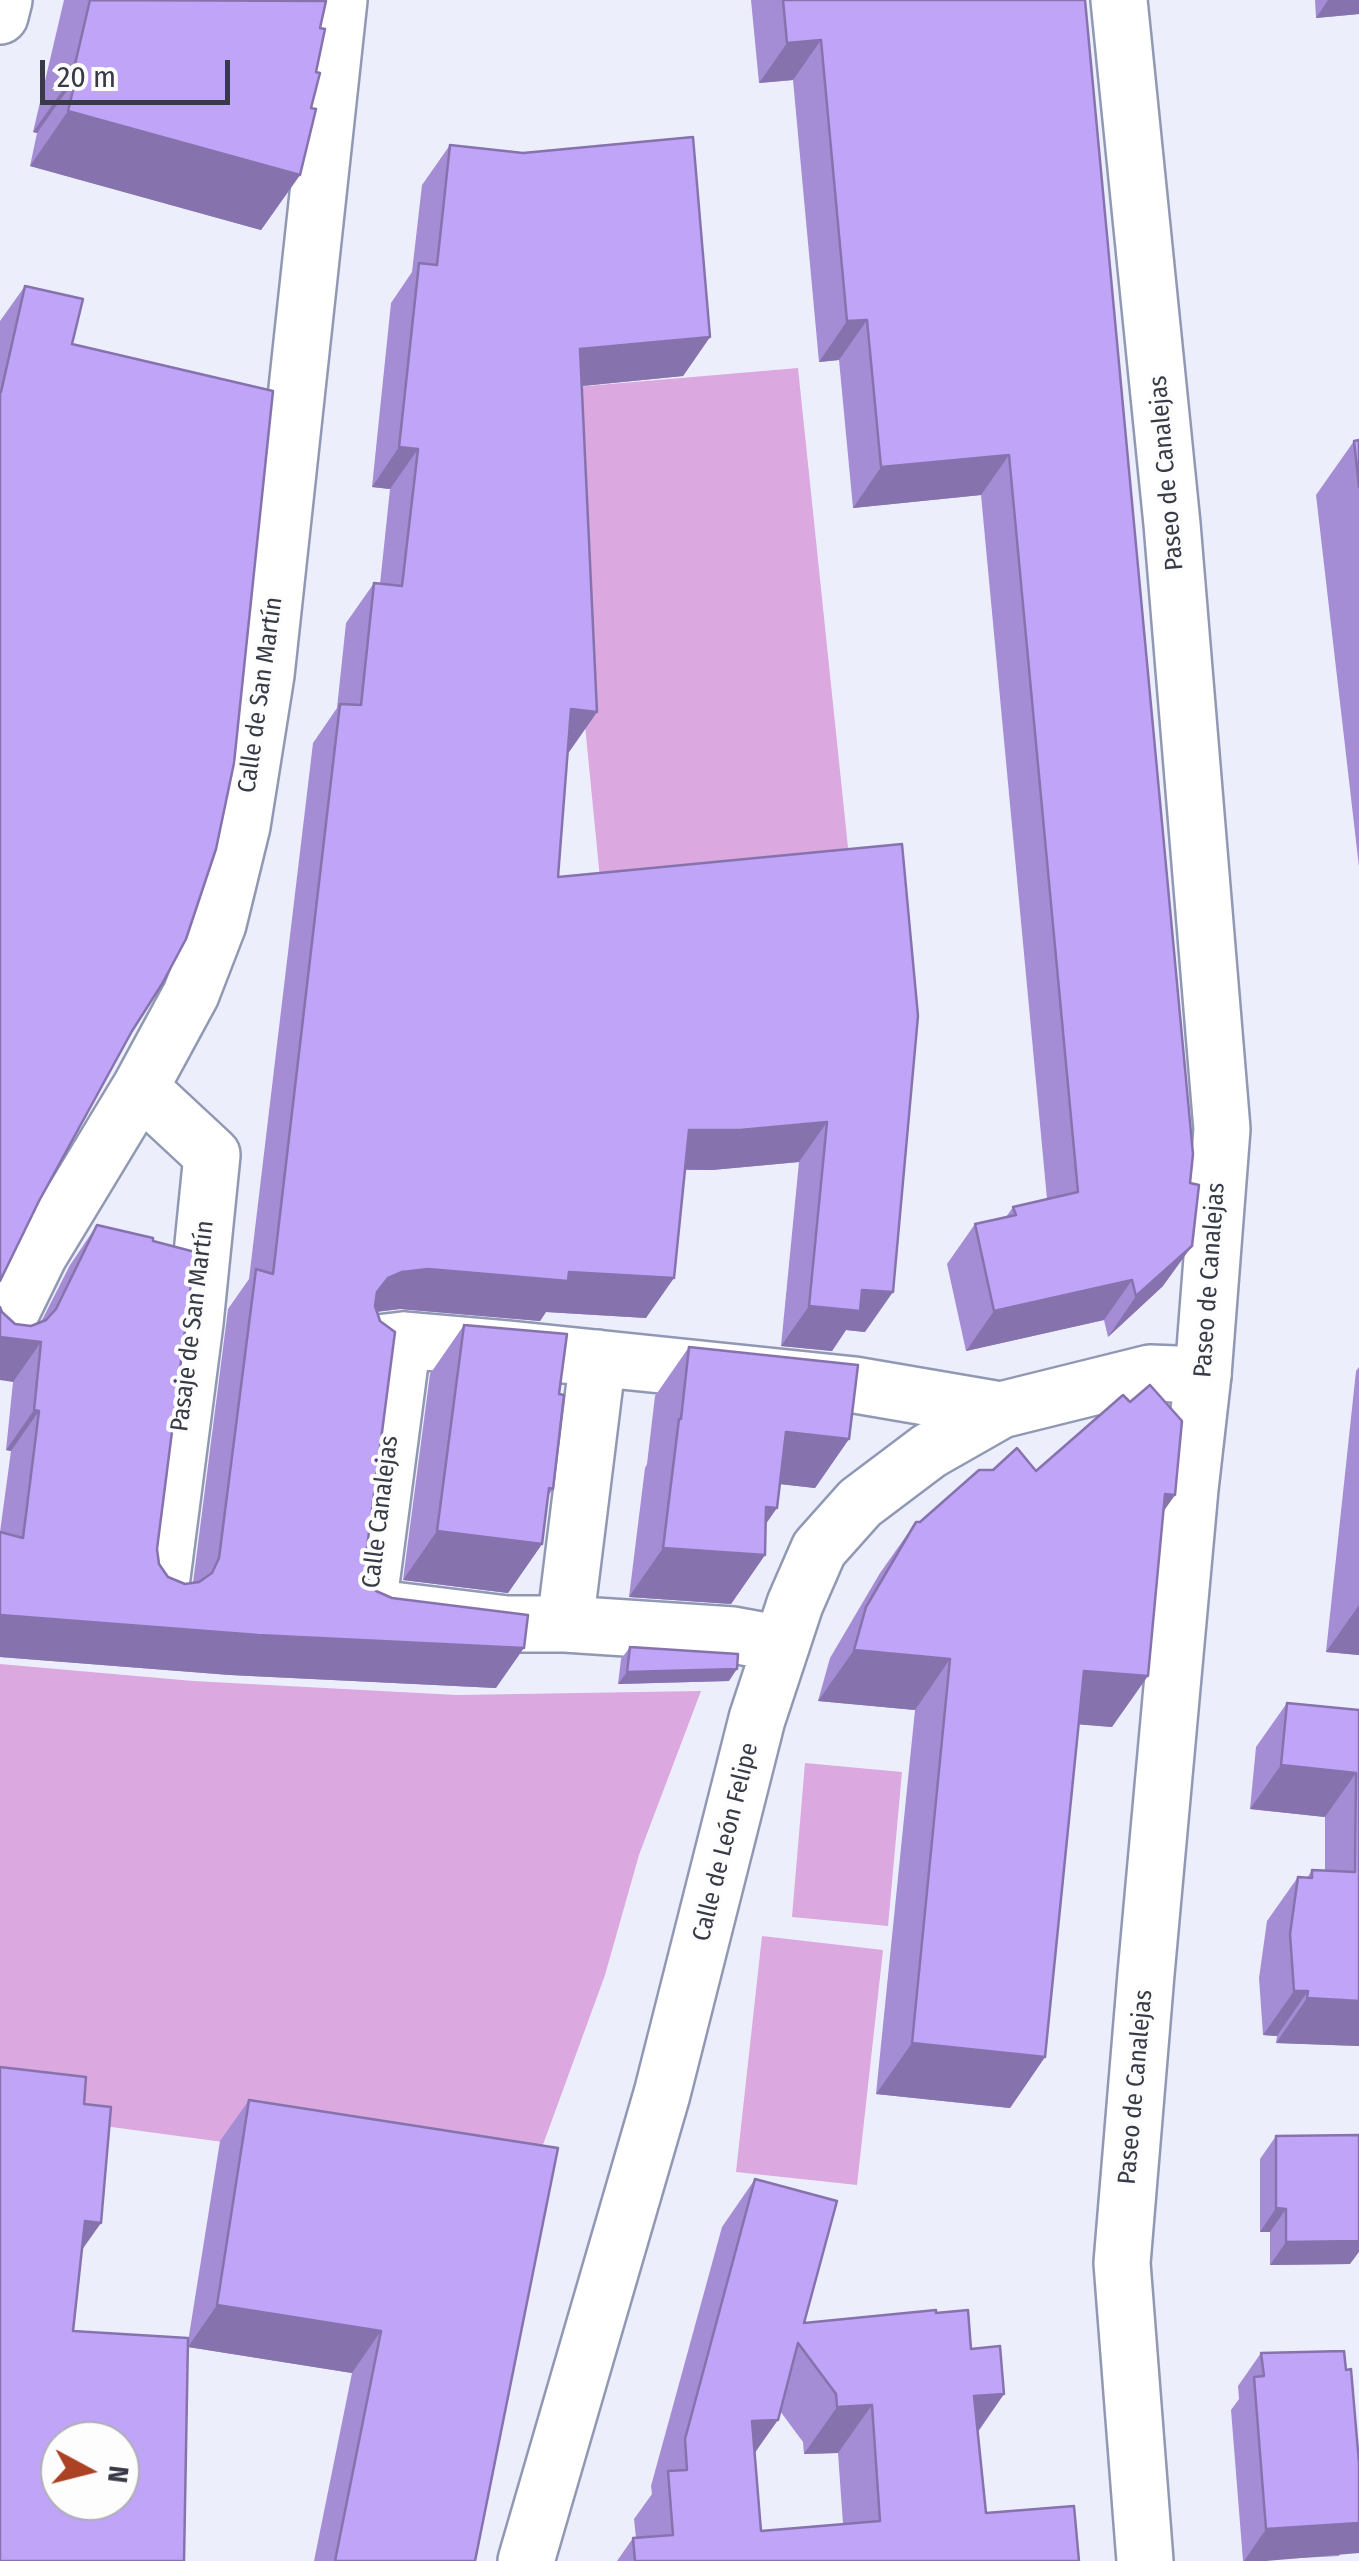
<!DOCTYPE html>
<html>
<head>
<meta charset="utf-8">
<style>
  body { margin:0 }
  #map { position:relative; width:1359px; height:2561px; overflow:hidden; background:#eceffb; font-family:"Fira Sans Condensed",sans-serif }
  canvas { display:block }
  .north { position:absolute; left:40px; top:2421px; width:100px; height:100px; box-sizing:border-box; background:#fdfdfd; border:2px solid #aeafb4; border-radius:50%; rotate:97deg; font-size:28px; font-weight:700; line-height:40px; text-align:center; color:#383b47 }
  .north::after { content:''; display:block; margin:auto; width:35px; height:45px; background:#ab4223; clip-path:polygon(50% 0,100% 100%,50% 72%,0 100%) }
  .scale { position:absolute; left:40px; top:60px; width:190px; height:45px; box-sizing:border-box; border:5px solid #383b47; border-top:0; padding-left:12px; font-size:30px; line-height:35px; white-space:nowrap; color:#383b47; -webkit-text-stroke:8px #fdfdfd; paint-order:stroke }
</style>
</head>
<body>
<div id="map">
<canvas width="1359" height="2561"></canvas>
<div class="north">N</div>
<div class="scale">20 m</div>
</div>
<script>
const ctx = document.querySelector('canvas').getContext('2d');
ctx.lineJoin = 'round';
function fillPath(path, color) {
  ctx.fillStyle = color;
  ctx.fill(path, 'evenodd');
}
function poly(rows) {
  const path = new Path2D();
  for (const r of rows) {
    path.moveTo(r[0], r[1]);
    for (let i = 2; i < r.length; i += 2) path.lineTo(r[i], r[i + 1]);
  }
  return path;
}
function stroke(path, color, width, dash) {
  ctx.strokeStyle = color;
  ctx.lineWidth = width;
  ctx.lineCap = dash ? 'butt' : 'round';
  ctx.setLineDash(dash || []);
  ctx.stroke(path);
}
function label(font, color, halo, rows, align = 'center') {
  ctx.font = font + ' "Fira Sans Condensed",sans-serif';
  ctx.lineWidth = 8;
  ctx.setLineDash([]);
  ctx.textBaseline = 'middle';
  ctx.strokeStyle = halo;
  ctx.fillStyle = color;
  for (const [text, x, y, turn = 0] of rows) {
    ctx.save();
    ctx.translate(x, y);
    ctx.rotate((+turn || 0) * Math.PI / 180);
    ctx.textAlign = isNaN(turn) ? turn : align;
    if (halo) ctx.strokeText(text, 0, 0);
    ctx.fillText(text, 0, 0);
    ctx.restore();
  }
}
const green = poly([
  [798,368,852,886,603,909,552,389],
  [0,1664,193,1681,457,1695,701,1691,639,1855,605,1975,533,2172,260,2147,0,2112],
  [805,1763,902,1772,888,1926,792,1917],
  [762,1936,883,1950,857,2185,736,2172]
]);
const minor = poly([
  [0,16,4,0],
  [140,1088,212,1155,195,1323,160,1593],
  [0,1335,39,1255,140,1088,191,994,218,924,242,826,266,675,339,0],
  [403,1340,368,1607,507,1624,565,1624,733,1635,782,1644],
  [378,1343,403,1340,507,1349,855,1385,1001,1410],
  [565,1624,598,1358],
  [526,2561,662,2094,757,1719,795,1604,819,1549,860,1503,929,1451,1001,1410,1150,1373,1203,1375]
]);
const tertiary = poly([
  [1119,0,1172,524,1222,1129,1203,1375,1190,1489,1146,1974,1122,2263,1145,2561]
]);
const wall = poly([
  [64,0,323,0,311,108,300,175,261,230,30,166,37,133,33,132],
  [751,0,1085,0,1163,1286,1108,1337,1104,1320,966,1351,947,1264,975,1224,1006,1217,1013,1207,1047,1199,981,495,853,508,839,360,819,362,793,80,759,83],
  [1315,0,1359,0,1359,14,1316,18],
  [450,145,710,337,683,376,582,386,597,712,569,752,568,751,558,877,902,844,865,1332,846,1330,832,1351,781,1346,799,1162,712,1170,685,1170,646,1318,546,1312,540,1321,400,1309,377,1312,365,1563,367,1578,376,1591,496,1688,230,1675,0,1657,0,1532,11,1451,6,1450,13,1382,2,1312,15,1324,31,1326,41,1322,70,1265,97,1225,159,1564,168,1577,185,1584,193,1583,228,1309,249,1279,313,743,337,708,346,623,374,583,380,584,390,489,372,487,391,303,412,272,422,185],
  [25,286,72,344,132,1031,39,1201,0,1281,0,321],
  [1359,440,1359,867,1316,495,1354,441],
  [464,1325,559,1394,553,1489,548,1496,542,1544,508,1593,403,1580,430,1374],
  [689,1347,849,1439,815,1488,780,1484,765,1525,765,1555,731,1604,629,1597,645,1468,647,1464,655,1396],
  [1359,1367,1359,1655,1326,1652,1356,1371],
  [1036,1471,1175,1495,1164,1510,1112,1727,1078,1724,1045,2057,1010,2108,876,2094,915,1710,818,1701,830,1658,880,1573,916,1522,920,1522],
  [630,1647,729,1681,618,1684,621,1659],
  [1287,1703,1359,1710,1359,2046,1276,2043,1277,2036,1263,2035,1259,1978,1267,1921,1298,1877,1307,1878,1312,1870,1325,1871,1325,1817,1250,1809,1256,1747],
  [249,2100,558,2148,475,2561,314,2561,352,2373,188,2347,0,2561,84,2104,82,2250,73,2331,188,2342,220,2141],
  [1276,2136,1350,2264,1270,2265,1270,2232,1260,2232,1260,2159],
  [755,2179,804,2323,936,2313,971,2349,1004,2394,978,2432,986,2513,1079,2561,617,2561,633,2538,636,2538,634,2519,652,2494,651,2486,722,2227],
  [780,2411,803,2442,804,2454,838,2453,843,2524,761,2531,755,2453],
  [1261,2353,1340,2554,1339,2556,1243,2561,1231,2410,1239,2399,1238,2386]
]);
const shadedWall = poly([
  [1328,0,1359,0,1359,14,1316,18],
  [821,40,793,80,759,83,787,43],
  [72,77,76,78,37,133,33,132],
  [68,111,300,175,261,230,30,166],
  [867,320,839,360,819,362,847,321],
  [710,337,683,376,552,389,580,349],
  [399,447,418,449,390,489,372,487],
  [1009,455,981,495,853,508,881,467],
  [571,709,597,712,569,752,543,749],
  [827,1122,799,1162,712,1170,661,1169,689,1130],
  [1192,1246,1163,1286,1108,1337,1136,1296],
  [428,1269,569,1272,674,1278,646,1318,546,1312,540,1321,400,1309,374,1312,349,1332,388,1278,402,1272],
  [1132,1280,1104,1320,966,1351,994,1311],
  [862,1290,893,1292,865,1332,846,1330,832,1351,781,1346,809,1306],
  [0,1337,41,1342,13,1382,0,1380],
  [34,1410,39,1411,11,1451,6,1450],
  [786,1432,849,1439,815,1488,752,1481],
  [1165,1494,1175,1495,1139,1546],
  [766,1507,777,1508,745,1554,765,1555,731,1604,629,1597,663,1548],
  [437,1531,542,1544,508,1593,403,1580],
  [1359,1605,1359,1655,1326,1652],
  [0,1615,524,1648,496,1688,230,1675,0,1657],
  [854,1650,950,1659,915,1710,818,1701],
  [737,1669,729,1681,618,1684,627,1672],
  [1084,1671,1148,1676,1112,1727,1048,1722],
  [1281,1765,1356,1773,1325,1817,1250,1809],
  [1294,1991,1308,1991,1277,2036,1263,2035],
  [1307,1998,1359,2001,1359,2046,1276,2043],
  [912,2043,1045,2057,1010,2108,876,2094],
  [1276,2208,1286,2209,1270,2232,1260,2232],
  [85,2221,101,2223,72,2264],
  [1359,2241,1359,2252,1350,2264,1270,2265,1286,2242],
  [217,2305,381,2331,352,2373,188,2347],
  [1004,2394,971,2441,974,2396],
  [872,2405,838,2453,804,2454,837,2407],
  [778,2420,744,2468,752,2421],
  [1359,2523,1359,2553,1266,2561,1244,2561,1266,2529]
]);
const building = poly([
  [90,0,326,1,320,28,325,29,316,72,320,73,311,108,316,109,300,175,68,111,76,78,72,77,90,0],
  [783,0,1085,0,1193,1154,1190,1183,1199,1185,1192,1246,1136,1296,1132,1280,994,1311,975,1224,1016,1215,1013,1207,1078,1192,1009,455,881,467,867,320,847,321,821,40,787,43,783,0],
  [693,137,710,337,580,349,597,712,571,709,558,877,902,844,918,1016,893,1292,862,1290,860,1311,809,1306,827,1122,740,1130,689,1130,674,1278,569,1272,568,1281,428,1269,402,1272,388,1278,377,1292,375,1306,380,1321,395,1332,365,1563,367,1578,376,1591,392,1598,528,1615,524,1648,258,1635,0,1615,0,1532,23,1538,39,1411,34,1410,41,1342,0,1337,0,1307,2,1312,15,1324,31,1326,46,1320,56,1309,97,1225,153,1238,153,1241,195,1252,157,1549,159,1564,168,1577,185,1584,199,1582,212,1573,219,1558,256,1269,273,1274,340,704,361,705,374,583,402,586,418,449,399,447,419,263,437,265,450,145,523,153,693,137],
  [25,286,83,299,72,344,273,391,234,763,216,849,186,939,162,984,132,1031,39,1201,0,1281,0,392,1,392,25,286],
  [1359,440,1359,487,1354,441,1359,440],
  [464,1325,567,1334,559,1394,564,1395,553,1489,549,1488,542,1544,437,1531,464,1325],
  [689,1347,858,1365,849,1439,786,1432,777,1508,766,1507,765,1555,663,1548,679,1419,681,1419,689,1347],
  [1150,1385,1182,1421,1175,1495,1165,1494,1148,1676,1084,1671,1045,2057,912,2043,950,1659,854,1650,866,1607,916,1522,920,1522,979,1470,993,1470,1017,1448,1036,1471,1123,1395,1130,1402,1150,1385],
  [630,1647,738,1654,737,1669,627,1672,630,1647],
  [1287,1703,1359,1710,1359,2001,1307,1998,1308,1991,1294,1991,1290,1934,1298,1877,1312,1878,1312,1870,1355,1872,1356,1773,1281,1765,1287,1703],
  [0,2067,86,2077,84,2104,111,2107,101,2223,85,2221,73,2331,188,2338,184,2561,0,2561,0,2067],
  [60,2441,120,2441,120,2501,60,2501,60,2441],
  [249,2100,558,2148,475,2561,335,2561,381,2331,217,2305,249,2100],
  [1359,2135,1359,2241,1286,2242,1286,2209,1276,2208,1276,2136,1359,2135],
  [755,2179,837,2201,804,2323,936,2310,936,2313,968,2310,971,2349,1000,2346,1004,2394,974,2396,986,2513,1074,2506,1079,2561,635,2561,633,2538,673,2535,668,2471,687,2470,685,2439,755,2179],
  [798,2343,836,2394,837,2407,872,2405,880,2521,761,2531,752,2421,778,2420,798,2343],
  [1344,2351,1346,2370,1351,2369,1359,2463,1359,2523,1266,2529,1254,2377,1264,2376,1261,2353,1344,2351]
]);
const streetNames = [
  ["Paseo de Canalejas",1167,473,-95],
  ["Calle de San Martín",261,695,-82],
  ["Paseo de Canalejas",1210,1280,-86],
  ["Pasaje de San Martín",193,1326,-83],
  ["Calle Canalejas",381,1512,-83],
  ["Calle de León Felipe",726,1842,-76],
  ["Paseo de Canalejas",1136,2087,-85]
];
fillPath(green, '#dba8e0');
stroke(minor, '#9198b3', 60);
stroke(tertiary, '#9198b3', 60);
stroke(minor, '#fff', 55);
stroke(tertiary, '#fff', 55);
fillPath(wall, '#a58dd5');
fillPath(shadedWall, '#8673ae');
fillPath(building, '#c0a4f8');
stroke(building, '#8673ae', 2.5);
label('25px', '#383b47', '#fdfdfd', streetNames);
</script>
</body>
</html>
